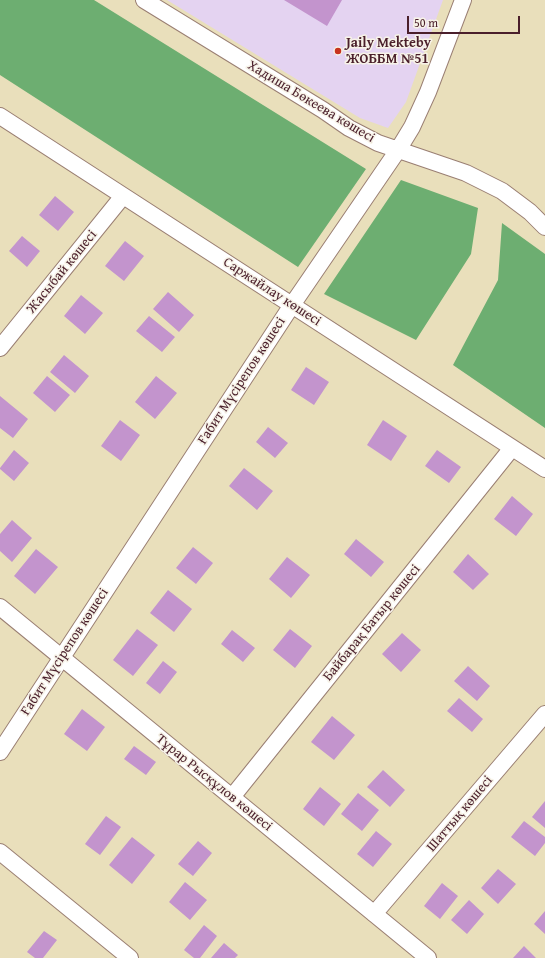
<!DOCTYPE html>
<html>
<head>
<meta charset="utf-8">
<style>
  body { margin:0 }
  #map { position:relative; width:545px; height:958px; overflow:hidden; background:#e9dfbb; font-family:"Gentium Book Plus",serif }
  canvas { display:block }
  .scale { position:absolute; left:407px; top:16px; width:113px; height:18px; box-sizing:border-box; border:2px solid #4a1f2b; border-top:0; padding-left:5px; font-size:12px; line-height:14px; white-space:nowrap; color:#4a1f2b; -webkit-text-stroke:3px #f7f3e8; paint-order:stroke }
</style>
</head>
<body>
<div id="map">
<canvas width="545" height="958"></canvas>
<div class="scale">50 m</div>
</div>
<script>
const ctx = document.querySelector('canvas').getContext('2d');
ctx.lineJoin = 'round';
function fillPath(path, color) {
  ctx.fillStyle = color;
  ctx.fill(path, 'evenodd');
}
function poly(rows) {
  const path = new Path2D();
  for (const r of rows) {
    path.moveTo(r[0], r[1]);
    for (let i = 2; i < r.length; i += 2) path.lineTo(r[i], r[i + 1]);
  }
  return path;
}
function stroke(path, color, width, dash) {
  ctx.strokeStyle = color;
  ctx.lineWidth = width;
  ctx.lineCap = dash ? 'butt' : 'round';
  ctx.setLineDash(dash || []);
  ctx.stroke(path);
}
function label(font, color, halo, rows, align = 'center') {
  ctx.font = font + ' "Gentium Book Plus",serif';
  ctx.lineWidth = 3;
  ctx.setLineDash([]);
  ctx.textBaseline = 'middle';
  ctx.strokeStyle = halo;
  ctx.fillStyle = color;
  for (const [text, x, y, turn = 0] of rows) {
    ctx.save();
    ctx.translate(x, y);
    ctx.rotate((+turn || 0) * Math.PI / 180);
    ctx.textAlign = isNaN(turn) ? turn : align;
    if (halo) ctx.strokeText(text, 0, 0);
    ctx.fillText(text, 0, 0);
    ctx.restore();
  }
}
const built = poly([
  [167,0,443,0,406,102,388,128,360,118]
]);
const forest = poly([
  [0,0,94,0,366,169,298,267,0,75],
  [401,180,478,208,471,254,416,340,324,294],
  [502,223,545,254,545,428,453,365,498,280]
]);
const building = poly([
  [284,0,342,0,327,26],
  [55,196,74,212,58,231,39,215],
  [22,236,40,251,27,267,9,251],
  [125,241,144,256,124,281,105,266],
  [168,292,194,315,179,332,153,309],
  [81,295,103,313,85,334,64,316],
  [149,316,175,337,162,352,136,331],
  [64,355,89,376,75,393,50,372],
  [306,367,329,382,314,405,291,390],
  [47,376,70,395,55,412,33,393],
  [156,376,177,393,155,419,135,402],
  [0,396,28,419,13,438,0,428],
  [120,420,140,435,121,461,101,446],
  [383,420,407,436,391,461,367,445],
  [268,427,288,443,275,458,256,442],
  [14,450,29,463,14,481,0,469,0,468],
  [437,450,461,467,449,483,425,466],
  [244,468,273,491,257,510,229,486],
  [512,496,533,514,516,536,494,519],
  [12,520,32,538,12,562,0,551,0,534],
  [356,539,384,562,371,577,344,554],
  [193,547,213,563,196,584,176,568],
  [36,549,58,567,35,594,14,576],
  [468,554,489,574,473,590,453,572],
  [287,557,310,575,291,598,269,579],
  [168,590,192,609,174,632,150,613],
  [137,629,158,645,133,676,113,660],
  [290,629,312,646,295,668,273,650],
  [232,630,255,648,243,662,221,644],
  [402,633,421,650,401,672,382,654],
  [163,661,177,672,160,694,146,683],
  [468,666,490,686,477,701,454,681],
  [459,698,483,719,472,732,447,711],
  [82,709,105,727,87,751,64,734],
  [332,716,355,735,334,760,311,742],
  [134,746,156,762,146,775,124,759],
  [383,770,405,790,390,807,367,787],
  [320,787,341,804,324,826,303,809],
  [358,793,379,810,362,831,341,814],
  [545,801,545,828,532,817],
  [106,816,121,827,100,855,85,844],
  [524,821,545,837,545,843,535,856,511,837],
  [376,831,392,844,373,867,357,854],
  [132,837,155,855,132,884,109,865],
  [198,841,212,853,193,876,178,864],
  [498,869,516,884,498,904,481,888],
  [185,882,207,900,190,920,169,902],
  [442,883,458,896,440,919,424,906],
  [469,900,484,914,467,934,451,920],
  [545,911,545,934,534,924],
  [204,925,217,936,200,958,194,958,184,950],
  [44,931,57,940,43,958,35,958,27,952],
  [224,943,238,955,235,958,211,958],
  [524,946,536,958,513,958]
]);
const minor = poly([
  [144,0,323,110,349,128,378,143,466,173,502,191,530,212,545,227],
  [0,116,545,469],
  [0,348,123,196],
  [0,607,428,958],
  [0,752,292,305,398,150,412,127,428,92,463,0],
  [232,797,512,448],
  [0,852,130,958],
  [374,914,545,714]
]);
const markers = [
  [338,51,4,"#c8321e"]
];
const poiNames = [
  ["Jaily Mekteby",346,43],
  ["ЖОББМ №51",346,59]
];
const streetNames = [
  ["Хадиша Бөкеева көшесі",311,102,31],
  ["Жасыбай көшесі",62,272,-51],
  ["Саржайлау көшесі",272,292,33],
  ["Ғабит Мүсірепов көшесі",242,381,-57],
  ["Байбарақ Батыр көшесі",372,623,-51],
  ["Ғабит Мүсірепов көшесі",65,652,-57],
  ["Тұрар Рысқұлов көшесі",214,783,39],
  ["Шаттық көшесі",460,814,-50]
];
fillPath(built, '#e4d3f1');
fillPath(forest, '#6dae71');
fillPath(building, '#c394cd');
stroke(minor, '#9a7f73', 18);
stroke(minor, '#fff', 16);
for (const [x, y, r, color] of markers) {
  const dot = new Path2D();
  dot.arc(x, y, r, 0, 2 * Math.PI);
  ctx.fillStyle = color;
  ctx.fill(dot);
  stroke(dot, '#f7f3e8', 1.5);
}
label('bold 14px', '#4a1f2b', '#f7f3e8', poiNames, 'left');
label('14px', '#4a1f2b', '#f7f3e8', streetNames);
</script>
</body>
</html>
